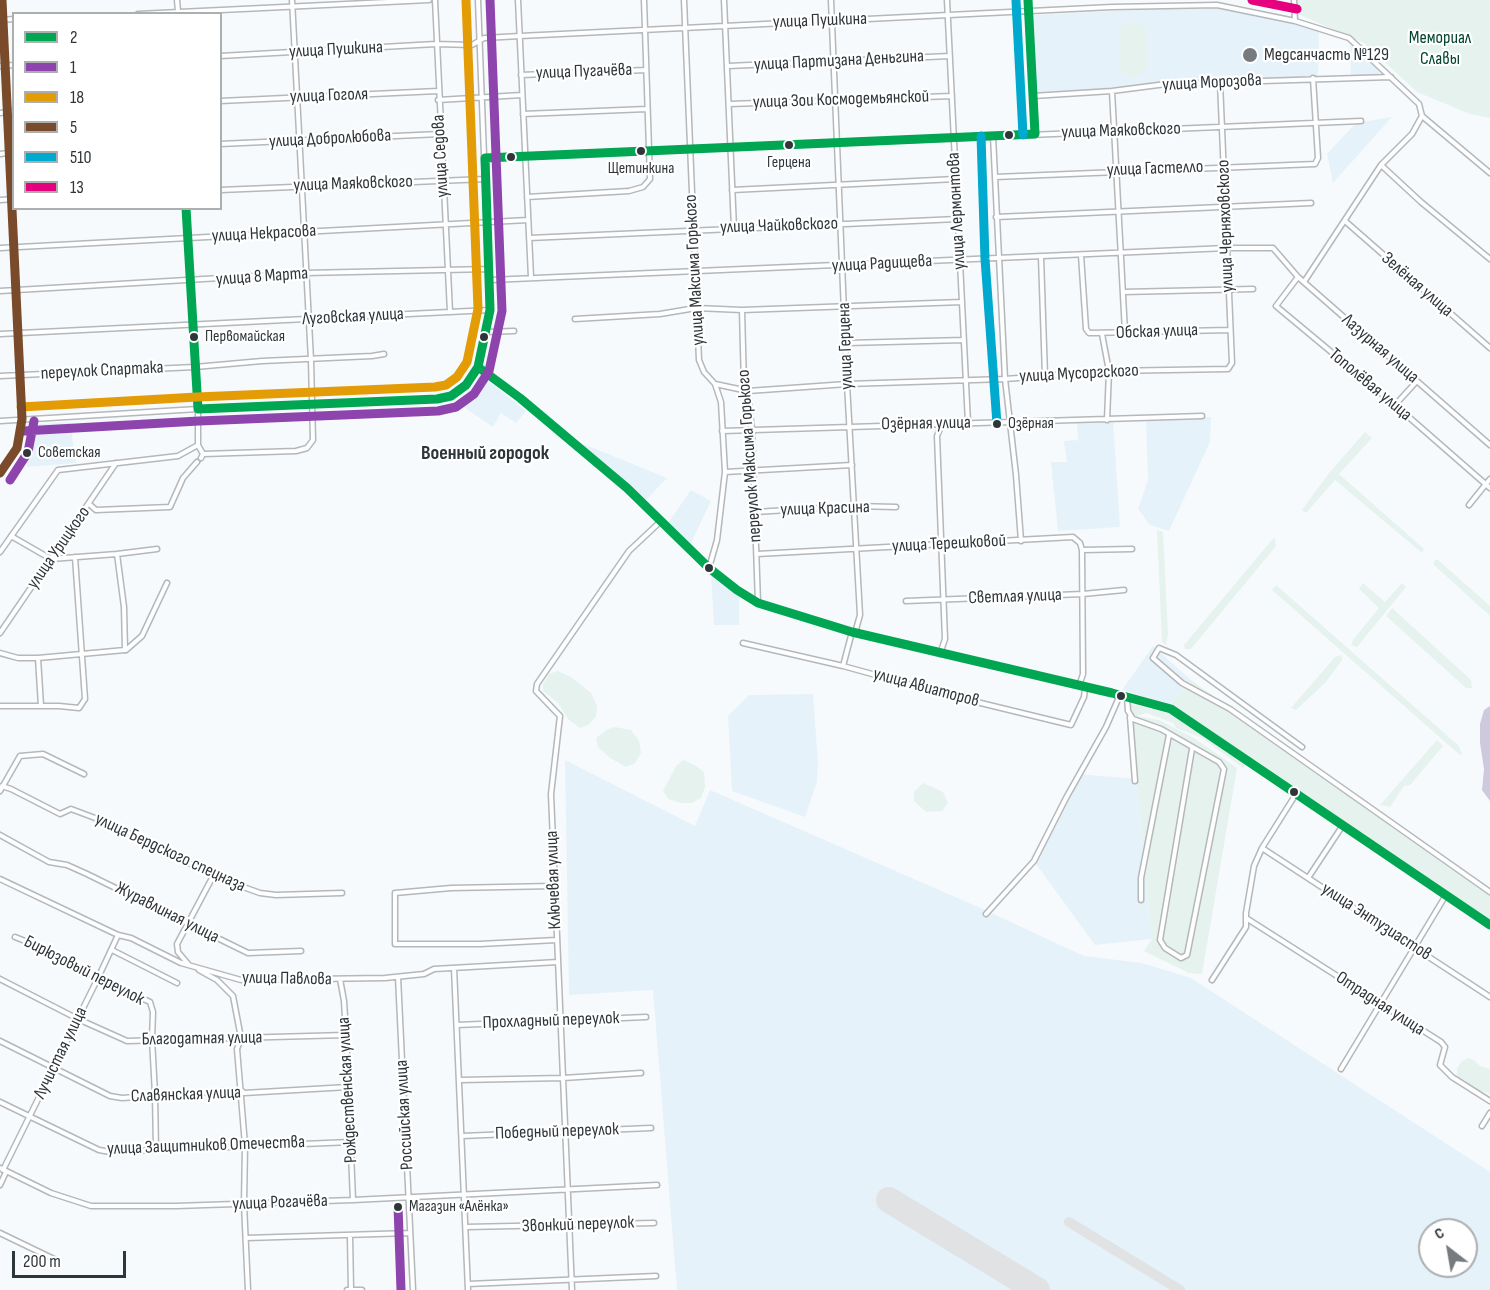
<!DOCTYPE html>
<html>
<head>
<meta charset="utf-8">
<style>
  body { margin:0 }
  #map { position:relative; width:1490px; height:1290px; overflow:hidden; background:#f7fafc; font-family:"Sofia Sans Condensed",sans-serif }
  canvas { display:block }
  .legend { position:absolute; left:12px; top:12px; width:210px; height:198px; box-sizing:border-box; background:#fff; border:2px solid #acafb0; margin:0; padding:8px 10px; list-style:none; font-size:18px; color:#2f363a }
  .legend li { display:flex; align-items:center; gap:12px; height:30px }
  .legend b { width:30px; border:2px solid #acafb0 }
  .north { position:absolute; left:1418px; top:1218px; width:60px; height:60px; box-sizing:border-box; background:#fff; border:2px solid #acafb0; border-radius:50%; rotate:329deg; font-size:16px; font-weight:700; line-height:24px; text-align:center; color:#2f363a }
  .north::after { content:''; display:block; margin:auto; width:21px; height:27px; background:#757b7e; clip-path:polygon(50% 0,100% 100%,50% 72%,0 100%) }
  .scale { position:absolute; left:12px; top:1251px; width:114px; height:27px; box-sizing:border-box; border:3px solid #2f363a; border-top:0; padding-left:8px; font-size:18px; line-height:21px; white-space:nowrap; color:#2f363a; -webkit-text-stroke:4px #fff; paint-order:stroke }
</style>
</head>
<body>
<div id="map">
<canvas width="1490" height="1290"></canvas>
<ul class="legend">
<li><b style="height:8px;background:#00a651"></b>2</li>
<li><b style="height:8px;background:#8e44ad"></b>1</li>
<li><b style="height:8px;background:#e39b06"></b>18</li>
<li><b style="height:8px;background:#7a4b2a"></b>5</li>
<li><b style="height:8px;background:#00a9ce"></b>510</li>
<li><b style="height:8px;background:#e5007d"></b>13</li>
</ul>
<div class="north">С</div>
<div class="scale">200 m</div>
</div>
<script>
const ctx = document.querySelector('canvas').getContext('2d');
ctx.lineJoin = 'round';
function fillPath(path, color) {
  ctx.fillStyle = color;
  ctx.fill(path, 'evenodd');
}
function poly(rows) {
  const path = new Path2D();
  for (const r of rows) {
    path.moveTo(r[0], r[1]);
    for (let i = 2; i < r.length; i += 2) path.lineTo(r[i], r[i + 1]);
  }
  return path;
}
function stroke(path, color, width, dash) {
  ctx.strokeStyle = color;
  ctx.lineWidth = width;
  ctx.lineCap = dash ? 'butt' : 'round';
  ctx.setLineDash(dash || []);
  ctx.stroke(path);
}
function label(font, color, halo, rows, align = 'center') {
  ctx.font = font + ' "Sofia Sans Condensed",sans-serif';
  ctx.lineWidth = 4.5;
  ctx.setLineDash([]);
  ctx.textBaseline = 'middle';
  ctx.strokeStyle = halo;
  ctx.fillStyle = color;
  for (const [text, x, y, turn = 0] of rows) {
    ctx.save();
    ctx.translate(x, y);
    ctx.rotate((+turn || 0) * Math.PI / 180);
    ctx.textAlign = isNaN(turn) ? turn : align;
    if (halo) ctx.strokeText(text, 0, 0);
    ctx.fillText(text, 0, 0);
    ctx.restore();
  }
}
const built = poly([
  [1177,8,1227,8,1304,26,1319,32,1318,77,1035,93,1032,15],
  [1350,40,1386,75,1351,76],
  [1392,117,1333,183,1327,154,1356,123],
  [480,374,526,411,516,423,501,413,493,427,462,406],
  [1211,417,1210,442,1169,531,1150,525,1138,509,1148,480,1146,419],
  [1113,421,1120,527,1058,531,1051,462,1067,462,1064,441,1078,440,1077,422],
  [70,422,76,463,27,467,28,425],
  [576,441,667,478,645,501],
  [691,490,711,501,689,547,668,523],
  [711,574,739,596,739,625,714,625],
  [1153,646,1191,680,1170,705,1122,690],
  [813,694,818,761,817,782,805,817,732,791,728,716,749,695],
  [565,760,695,826,710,790,985,910,1084,956,1142,963,1191,978,1490,1172,1490,1290,677,1290,653,990,569,995],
  [1430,1230,1466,1230,1466,1266,1430,1266],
  [1077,774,1137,779,1152,939,1095,945,1031,857]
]);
const green = poly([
  [1297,0,1490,0,1490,118,1470,114,1417,92,1364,43,1298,14],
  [1131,22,1142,26,1146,33,1147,66,1143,73,1133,78,1123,73,1119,66,1119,31,1124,24],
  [1365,432,1372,438,1339,474,1424,549,1422,553,1335,480,1306,513,1302,510,1329,473],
  [1157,530,1163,532,1168,634,1166,645,1162,642],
  [1275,538,1276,546,1191,649,1185,649,1184,645,1271,541],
  [1437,559,1490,606,1490,616,1434,565,1434,561],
  [1363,583,1385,602,1402,583,1406,587,1357,647,1351,645,1353,640,1379,608,1359,589],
  [1276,585,1459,746,1462,754,1460,755,1272,590],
  [1392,608,1471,680,1472,688,1466,688,1386,616],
  [1341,655,1342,660,1325,683,1296,710,1291,708,1335,657],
  [558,671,571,677,591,693,597,706,596,717,588,725,580,728,568,719,558,703,543,691,543,684,549,674],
  [1191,680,1490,893,1490,922,1170,705],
  [1131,704,1171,714,1198,729,1247,764,1243,768,1202,738,1176,728,1173,723,1147,713,1137,716,1159,720,1194,738,1237,768,1202,974,1189,973,1144,951,1152,939,1137,779,1128,715,1132,716,1130,712],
  [615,727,631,730,639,741,641,753,635,763,626,767,610,758,598,747,596,738,606,730],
  [1437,740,1443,746,1410,785,1404,786,1390,807,1380,805],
  [683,760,693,764,704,772,705,787,701,798,692,803,681,803,668,799,663,791,676,766],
  [923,783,943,792,948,803,942,811,926,812,914,801,914,792],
  [1468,1058,1474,1060,1480,1066,1490,1069,1490,1094,1468,1086,1465,1080,1460,1080,1457,1076,1457,1068,1461,1062]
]);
const water = poly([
  [1490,706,1490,801,1482,790,1484,769,1480,743,1480,724,1484,710]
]);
const taxiway = poly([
  [1069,1222,1180,1290]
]);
const runway = poly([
  [889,1200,1037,1290]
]);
const minor = poly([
  [177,0,178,11],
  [435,0,450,312],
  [518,0,531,277],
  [684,0,699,360,704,372,715,384,721,402,725,472,717,540,709,568],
  [724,0,734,228],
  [831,0,847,384,860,615,855,633],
  [947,0,968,423],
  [1028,0,1035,134],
  [1294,0,1295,21],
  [138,14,429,0],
  [1,20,14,19],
  [220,56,436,44,472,45,484,38,520,36,1112,7,1217,5,1295,21,1349,38,1419,104,1422,116,1412,134,1381,165,1304,282],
  [0,66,14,65],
  [728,66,950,56],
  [521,75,646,70],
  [1112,91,1125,332],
  [1033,96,1112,91,1166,84,1391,77],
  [438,100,522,95],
  [220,101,438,91],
  [730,104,952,96],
  [0,113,14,111],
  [523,114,647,109],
  [1422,116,1490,173],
  [993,136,1005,379,1016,475,1021,541],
  [220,144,440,134],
  [0,154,14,152],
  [485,158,1361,121],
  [1381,165,1421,202,1490,259],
  [995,177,1315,164,1318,158,1313,78],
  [220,190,486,179],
  [732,190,956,179],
  [527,197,629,191,643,187,650,179,644,0],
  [0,200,14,199],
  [186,208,198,409,198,445,203,454,201,458],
  [996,217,1311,203],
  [1345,221,1490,348],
  [529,238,958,219],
  [0,248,528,220],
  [1081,255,1086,329,1089,333,1230,330],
  [1041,257,1045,376],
  [1298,277,1276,306,1395,405,1490,488],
  [490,280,1227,248,1273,248,1298,277,1490,445],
  [0,291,305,273,489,269],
  [1123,292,1253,289],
  [742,310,744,386,748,391,752,431,758,603],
  [575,319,660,314,696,308,742,310,962,302],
  [486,332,514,331],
  [0,334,490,310],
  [1102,334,1109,371,1107,420],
  [847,343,964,340],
  [478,367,520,398,627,488,709,568,737,590,758,603,852,632,1112,693,1171,709,1490,925],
  [0,376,195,367,262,361,372,356,384,354],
  [715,384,748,391,847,384,1005,379,1109,371,1228,369,1232,363,1220,82],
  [1395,405,1417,381],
  [0,421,198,409,418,400,444,398,458,392,466,385,478,367,490,310,478,0],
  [722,431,1202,416],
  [203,454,296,451,307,448,313,440,311,360,292,0],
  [725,472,852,465],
  [0,473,17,448,22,419,2,0],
  [89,504,96,510,170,507,183,478,197,462],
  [1469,505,1490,479],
  [755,512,854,506,896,507],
  [11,536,51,559,117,554,157,549],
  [0,552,58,470,178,456,198,445],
  [117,554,124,607,125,650],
  [757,554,1073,537,1080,543,1082,550,1132,549],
  [906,601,1083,594,1124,590],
  [0,633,116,463],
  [743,643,843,666,952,696,1071,725,1084,697,1085,688],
  [126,650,142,636,167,583],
  [0,653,18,658,38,658,125,650],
  [940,654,945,639,937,436,942,424],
  [38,658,41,706],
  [843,666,852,632],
  [1079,686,1083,674,1082,551],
  [1127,697,1128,711,1133,719,1161,729,1219,762,1224,769,1187,955,1181,958,1165,948,1160,940,1192,749],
  [0,706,59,706,79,708,85,699,75,557],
  [1130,717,1135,781],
  [1302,747,1176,655,1159,648,1153,658,1182,683,1230,709,1490,892],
  [2,786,11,789,60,814,71,809,111,824,218,878,260,893,276,895,342,893],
  [0,791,20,756,43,754,84,774],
  [0,835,49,862,67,865,87,874,248,953,301,951],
  [1262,848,1490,997],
  [1308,878,1343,825],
  [0,879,118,935,131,938,181,963,241,980,385,978,424,974,434,969,558,962],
  [554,886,451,888,395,893,395,944,480,944,556,940],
  [1141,900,1141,878,1169,735],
  [986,914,1034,861,1066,798,1106,727,1120,695],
  [1246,918,1441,1042,1445,1047,1440,1065,1452,1077,1490,1101],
  [15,937,45,949,98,978,150,1002,153,1012,152,1039,155,1094,156,1150],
  [112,950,177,983],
  [189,965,178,952,177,944,211,880,216,877],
  [454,968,468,1290],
  [199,970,217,980,233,996,241,1038,237,1049,245,1145,244,1204,248,1290],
  [398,977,413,1290],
  [0,979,78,1019,127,1041,346,1035],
  [340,979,344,1001,346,1033,353,1200],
  [1212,980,1246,927,1246,913,1254,866,1262,848,1296,794],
  [457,1025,646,1017],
  [0,1041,110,1096,122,1098,241,1090,244,1093,348,1087],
  [1341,1069,1446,895],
  [460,1080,563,1078,641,1073],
  [0,1102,99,1150,110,1152,351,1142],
  [1482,1126,1490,1113],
  [462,1136,651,1128],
  [0,1168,51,1193,91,1206,176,1206,353,1200,657,1185],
  [3,1170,98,978,118,935],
  [0,1185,6,1172],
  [466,1227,654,1223],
  [0,1233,56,1260],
  [350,1236,351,1290],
  [246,1238,410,1233],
  [468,1284,656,1276],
  [347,1290,362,1290],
  [572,1290,551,794,560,716,536,691,537,684,629,551,661,521]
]);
const bus1 = poly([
  [1028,0,1035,134],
  [485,158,1035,134],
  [186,208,198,409],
  [478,367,520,398,627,488,709,568,737,590,758,603,852,632,1112,693,1171,709,1490,925],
  [198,409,437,399,451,396,466,385,478,367,490,310,485,158]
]);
const bus2 = poly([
  [23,431,199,421,438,411,456,407,474,394,489,371,502,311,490,0],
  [10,480,28,452,34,421],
  [398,1206,401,1290]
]);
const bus3 = poly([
  [21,407,197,397,435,387,446,385,457,377,467,362,478,309,466,0]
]);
const bus4 = poly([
  [0,473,17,448,22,419,2,0]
]);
const bus5 = poly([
  [1016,1,1023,135],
  [981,136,985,259,997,424]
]);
const bus6 = poly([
  [1252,0,1297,9]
]);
const markers = [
  [1250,55,8,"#757b7e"],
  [1009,135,5,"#2f363a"],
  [789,145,5,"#2f363a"],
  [641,151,5,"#2f363a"],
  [511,157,5,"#2f363a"],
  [194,337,5,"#2f363a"],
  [484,337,5,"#2f363a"],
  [997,424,5,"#2f363a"],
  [27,453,5,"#2f363a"],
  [709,568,5,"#2f363a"],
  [1121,696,5,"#2f363a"],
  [1294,792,5,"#2f363a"],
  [398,1207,5,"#2f363a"]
];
const busNames = [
  ["Герцена",789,163,"center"],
  ["Щетинкина",641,169,"center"],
  ["Первомайская",205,337],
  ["Озёрная",1008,424],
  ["Советская",38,453],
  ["Магазин «Алёнка»",409,1207]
];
const streetNames = [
  ["улица Пушкина",820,21,-2],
  ["улица Пушкина",336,50,-3],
  ["улица Партизана Деньгина",839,61,-3],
  ["улица Пугачёва",584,72,-2],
  ["улица Морозова",1212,83,-3],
  ["улица Гоголя",329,96,-2],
  ["улица Зои Космодемьянской",841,100,-2],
  ["улица Маяковского",1121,131,-2],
  ["улица Добролюбова",330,139,-3],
  ["улица Седова",441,156,-93],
  ["улица Гастелло",1155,169,-2],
  ["улица Маяковского",353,184,-2],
  ["улица Лермонтова",957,211,-93],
  ["улица Чайковского",779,226,-2],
  ["улица Черняховского",1226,226,-92],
  ["улица Некрасова",264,234,-3],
  ["улица Радищева",882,264,-3],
  ["улица Максима Горького",695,270,-93],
  ["улица 8 Марта",262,277,-4],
  ["Зелёная улица",1417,285,41],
  ["Луговская улица",353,317,-3],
  ["Обская улица",1157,332,-2],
  ["улица Герцена",846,346,-92],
  ["Лазурная улица",1380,349,41],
  ["переулок Спартака",102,371,-3],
  ["улица Мусоргского",1079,374,-3],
  ["Тополёвая улица",1370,385,40],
  ["Озёрная улица",926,424,-1],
  ["переулок Максима Горького",750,456,-94],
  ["улица Красина",825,509,-2],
  ["улица Терешковой",949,544,-3],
  ["улица Урицкого",59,548,-55],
  ["Светлая улица",1015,597,-2],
  ["улица Авиаторов",926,688,15],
  ["улица Бердского спецназа",170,853,25],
  ["Ключевая улица",554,880,-92],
  ["Журавлиная улица",167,913,27],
  ["улица Энтузиастов",1376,922,33],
  ["Бирюзовый переулок",84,971,27],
  ["улица Павлова",287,979,1],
  ["Отрадная улица",1380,1004,33],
  ["Прохладный переулок",551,1021,-2],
  ["Благодатная улица",202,1039,-1],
  ["Лучистая улица",61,1053,-64],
  ["Рождественская улица",348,1090,-93],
  ["Славянская улица",186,1095,-2],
  ["Российская улица",405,1115,-93],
  ["Победный переулок",557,1132,-2],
  ["улица Защитников Отечества",206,1146,-2],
  ["улица Рогачёва",280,1203,-2],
  ["Звонкий переулок",578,1225,-2]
];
const parkNames = [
  ["Мемориал",1440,38],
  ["Славы",1440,59]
];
const poiNames = [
  ["Медсанчасть №129",1264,55]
];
const neighbourhoodNames = [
  ["Военный городок",485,454]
];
fillPath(built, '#e6f2fa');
fillPath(green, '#e5f2ed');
fillPath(water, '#cec9dd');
stroke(taxiway, '#e0e2e4', 10);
stroke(runway, '#e0e2e4', 26);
stroke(minor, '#b4b8bb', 7);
stroke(minor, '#fefeff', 4);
stroke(bus1, '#00a651', 9);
stroke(bus2, '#8e44ad', 9);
stroke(bus3, '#e39b06', 9);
stroke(bus4, '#7a4b2a', 9);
stroke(bus5, '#00a9ce', 9);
stroke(bus6, '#e5007d', 9);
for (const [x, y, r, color] of markers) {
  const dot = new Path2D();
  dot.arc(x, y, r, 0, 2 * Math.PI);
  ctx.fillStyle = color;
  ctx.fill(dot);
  stroke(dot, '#fff', 2);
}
label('16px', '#2f363a', '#fff', busNames, 'left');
label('18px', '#2f363a', '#fff', streetNames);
label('18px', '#03442f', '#fff', parkNames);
label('18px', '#2f363a', '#fff', poiNames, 'left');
label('bold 20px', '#2f363a', '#fff', neighbourhoodNames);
</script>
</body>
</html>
